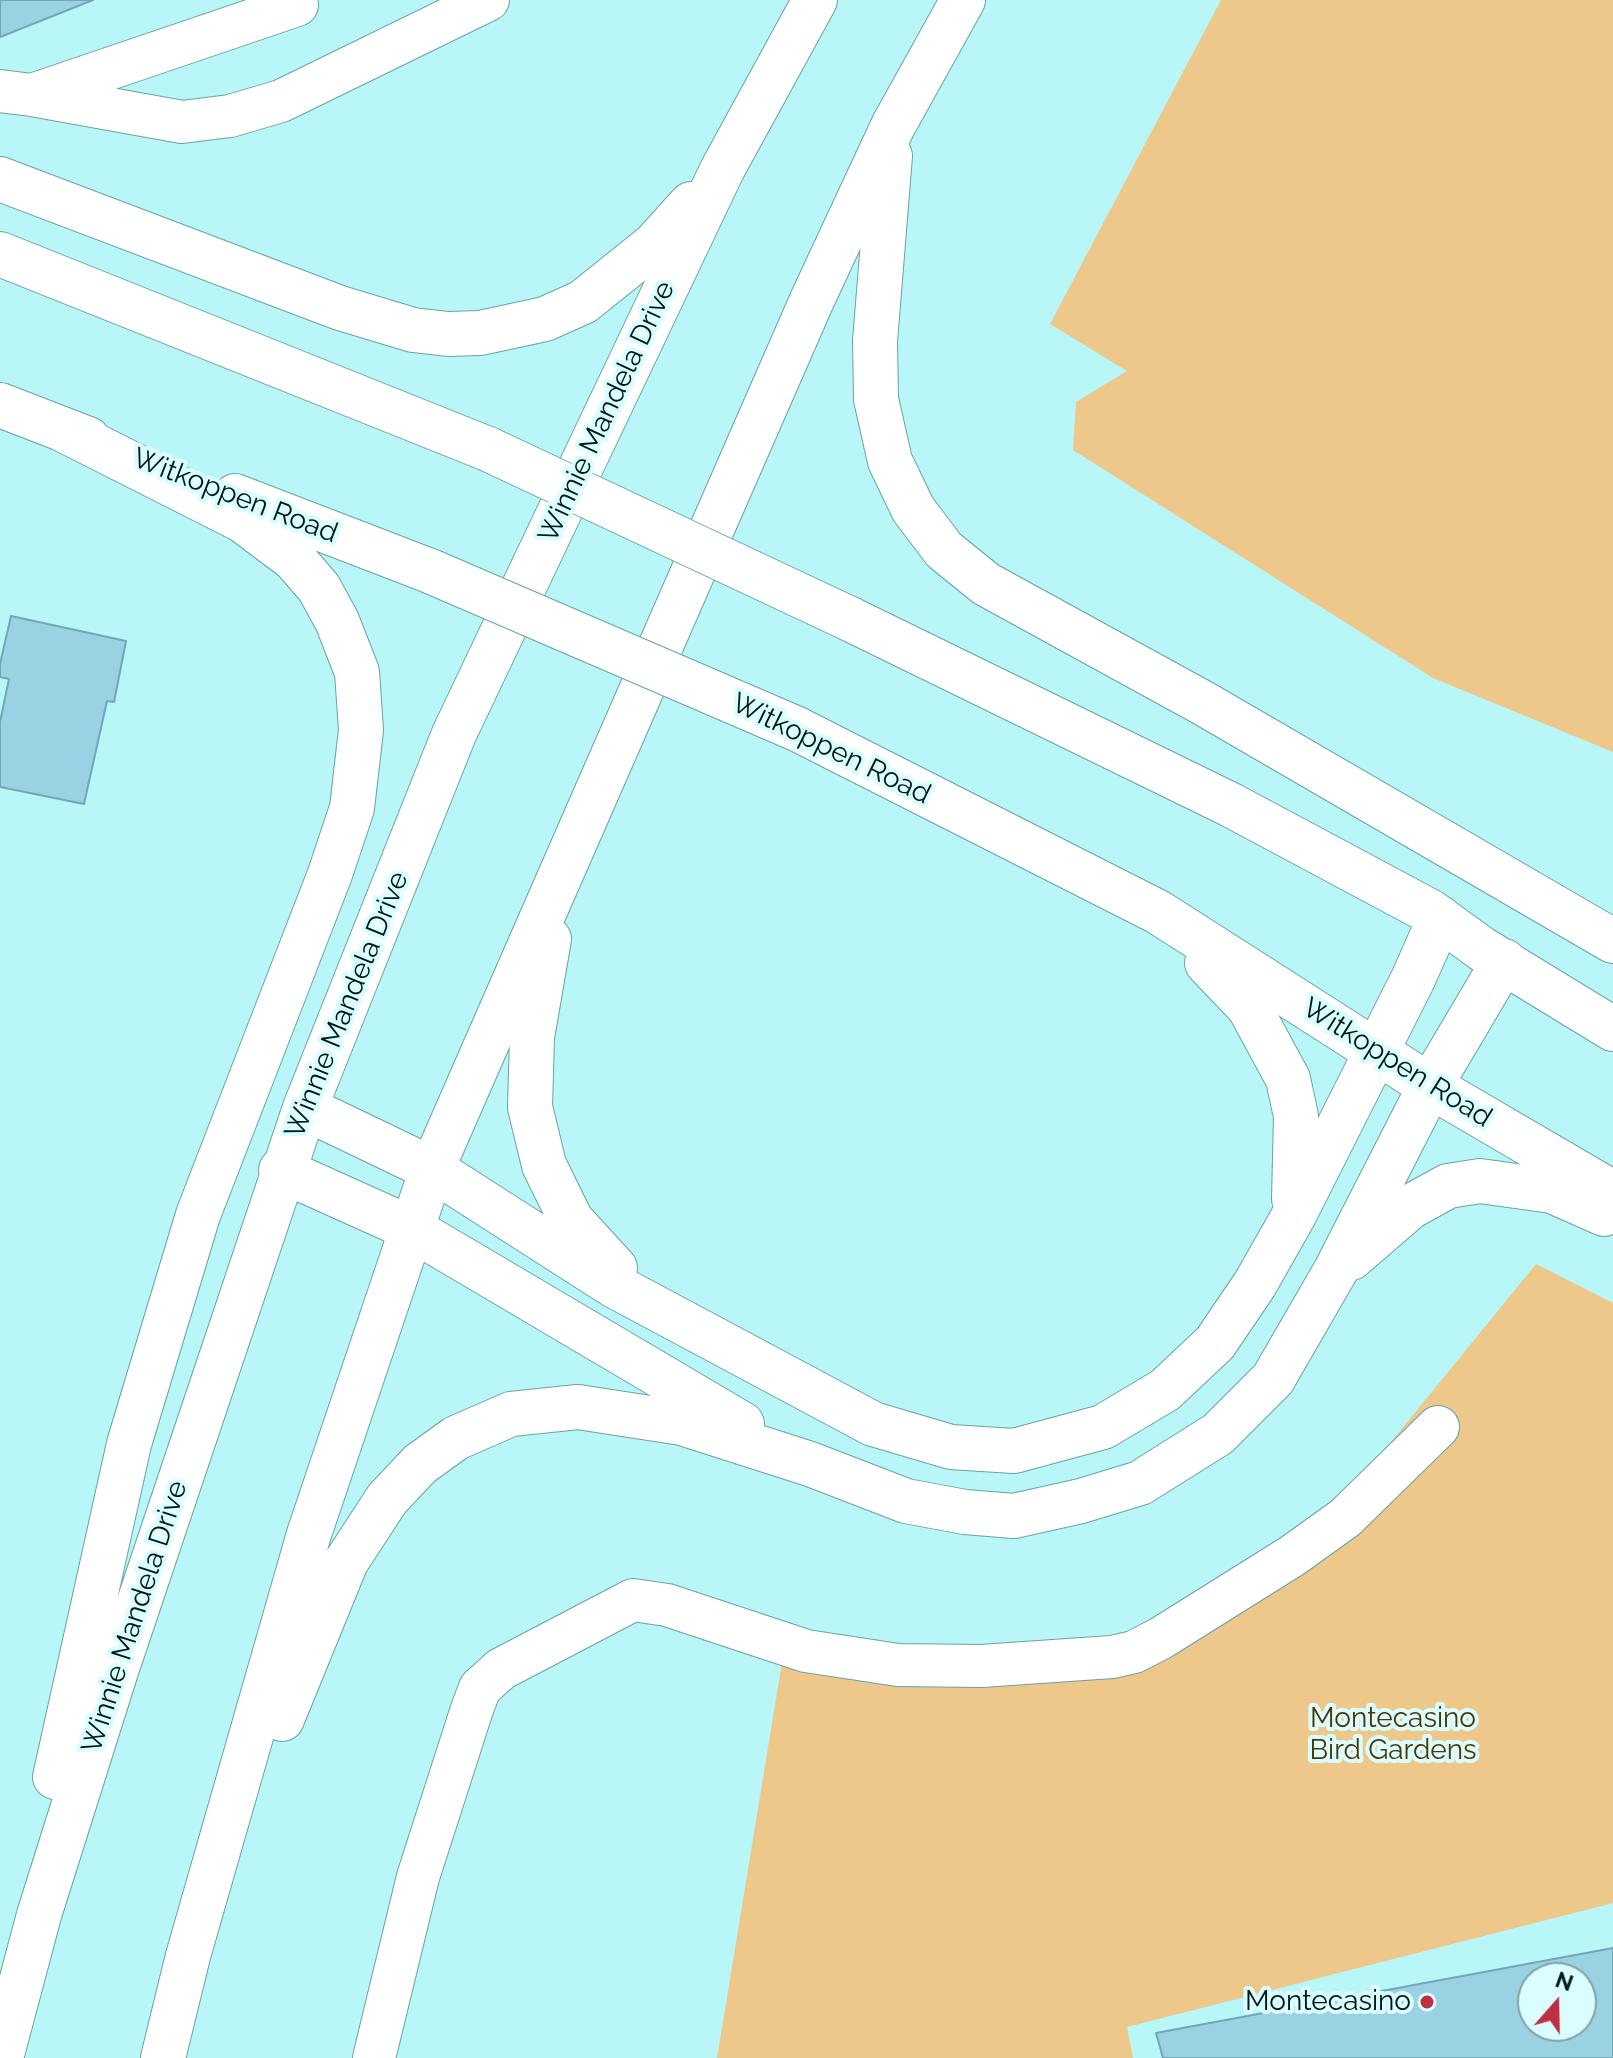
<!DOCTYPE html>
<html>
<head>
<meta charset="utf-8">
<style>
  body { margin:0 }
  #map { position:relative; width:1613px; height:2058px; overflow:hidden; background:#b8f6f8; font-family:Raleway,sans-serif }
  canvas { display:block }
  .north { position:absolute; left:1517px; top:1962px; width:80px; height:80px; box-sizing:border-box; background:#dafeff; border:2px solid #83a2a3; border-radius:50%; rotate:20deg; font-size:22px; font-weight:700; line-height:32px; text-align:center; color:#011819 }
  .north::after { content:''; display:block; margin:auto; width:28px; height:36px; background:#bf2f42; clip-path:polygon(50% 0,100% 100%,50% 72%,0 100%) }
</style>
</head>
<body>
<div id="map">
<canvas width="1613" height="2058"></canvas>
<div class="north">N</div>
</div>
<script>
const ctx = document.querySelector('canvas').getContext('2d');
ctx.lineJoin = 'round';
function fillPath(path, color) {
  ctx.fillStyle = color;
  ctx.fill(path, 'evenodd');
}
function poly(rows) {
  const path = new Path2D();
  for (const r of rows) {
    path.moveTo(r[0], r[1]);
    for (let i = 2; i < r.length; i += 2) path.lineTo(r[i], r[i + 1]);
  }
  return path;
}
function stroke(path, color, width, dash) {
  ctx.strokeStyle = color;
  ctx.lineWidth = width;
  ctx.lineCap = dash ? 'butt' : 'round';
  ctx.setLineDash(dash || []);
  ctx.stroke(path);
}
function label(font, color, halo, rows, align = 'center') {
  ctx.font = font + ' Raleway,sans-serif';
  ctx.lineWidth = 8;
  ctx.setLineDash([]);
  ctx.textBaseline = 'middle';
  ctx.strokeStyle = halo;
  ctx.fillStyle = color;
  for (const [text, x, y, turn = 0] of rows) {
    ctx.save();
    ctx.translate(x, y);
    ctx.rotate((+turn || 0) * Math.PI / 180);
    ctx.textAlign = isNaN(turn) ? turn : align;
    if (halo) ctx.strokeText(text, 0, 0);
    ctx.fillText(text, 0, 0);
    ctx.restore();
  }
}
const green = poly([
  [1221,0,1613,0,1613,752,1433,678,1073,450,1076,402,1127,371,1050,324],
  [1536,1264,1613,1303,1613,1903,1127,2027,1133,2058,717,2058,787,1632,907,1656,1087,1642,1141,1630,1303,1530,1378,1458]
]);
const building = poly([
  [0,0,93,0,0,37,0,0],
  [11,616,126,641,114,702,107,701,84,804,0,787,0,722,9,679,0,677,0,664,11,616],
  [1613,1948,1613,2058,1163,2058,1156,2033,1613,1948],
  [1533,1978,1581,1978,1581,2026,1533,2026,1533,1978]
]);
const minor = poly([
  [0,91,32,95,297,5],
  [32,95,182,122,230,116,281,101,488,0],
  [374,2058,418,1877,472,1709,480,1688,501,1669,633,1600,667,1605,806,1651,898,1665,981,1666,1112,1657,1134,1652,1161,1638,1292,1556,1345,1518,1438,1427]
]);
const major = poly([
  [890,156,875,341,876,399,890,461,913,509,944,550,986,584,1203,703,1613,941],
  [0,179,340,308,413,330,448,334,480,333,545,319,583,302,654,245,691,204],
  [0,254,488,449],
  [0,405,88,439],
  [235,496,430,571],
  [850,619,1231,805,1431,912,1482,949,1613,1029],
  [797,729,1158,912,1430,1086,1613,1193],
  [549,939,532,1037,530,1107,544,1165,571,1220,615,1268],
  [1207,963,1249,1007,1288,1079,1296,1116,1294,1199],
  [305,1108,432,1169,613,1285,873,1424,951,1447,1014,1451,1103,1427,1165,1390,1215,1343,1255,1284,1293,1217,1413,979,1440,918],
  [281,1170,410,1228,742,1424],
  [1351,1258,1410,1207,1448,1186,1480,1181,1552,1191,1604,1214],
  [282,1719,346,1562,387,1499,420,1464,456,1438,511,1414,578,1407,682,1423,810,1464,906,1501,965,1512,1014,1516,1081,1501,1140,1483,1218,1434,1273,1379,1336,1270,1430,1086,1504,961],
  [55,1777,129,1444,198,1215,330,874,352,808,361,730,357,672,337,621,319,588,294,559,242,520,62,429],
  [1,2058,39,1915,115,1674,305,1108,454,734,722,170,815,0],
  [163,2058,188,1956,309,1534,432,1169,812,300,893,126,963,0]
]);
const majorBridge = poly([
  [488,449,850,619],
  [430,571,797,729]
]);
const markers = [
  [1427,2002,8,"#bf2f42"]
];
const streetNames = [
  ["Winnie Mandela Drive",607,412,-65],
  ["Witkoppen Road",235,496,21],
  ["Witkoppen Road",831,749,26],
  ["Winnie Mandela Drive",347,1005,-68],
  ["Witkoppen Road",1397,1063,32],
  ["Winnie Mandela Drive",135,1617,-72]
];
const parkNames = [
  ["Montecasino",1393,1719],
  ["Bird Gardens",1393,1751]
];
const poiNames = [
  ["Montecasino",1411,2002]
];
fillPath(green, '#eec88a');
fillPath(building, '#9bd2e3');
stroke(building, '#71a7b8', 2);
stroke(minor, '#68a3a6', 44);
stroke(major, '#68a3a6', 46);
stroke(minor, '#fff', 42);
stroke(major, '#fff', 44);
stroke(majorBridge, '#68a3a6', 46, []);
stroke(majorBridge, '#fff', 44);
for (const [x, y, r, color] of markers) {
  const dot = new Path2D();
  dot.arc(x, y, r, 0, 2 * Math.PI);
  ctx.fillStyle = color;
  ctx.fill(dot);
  stroke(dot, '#dafeff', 3);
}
label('28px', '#011819', '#dafeff', streetNames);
label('28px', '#4e3606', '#dafeff', parkNames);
label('28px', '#011819', '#dafeff', poiNames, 'right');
</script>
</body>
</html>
